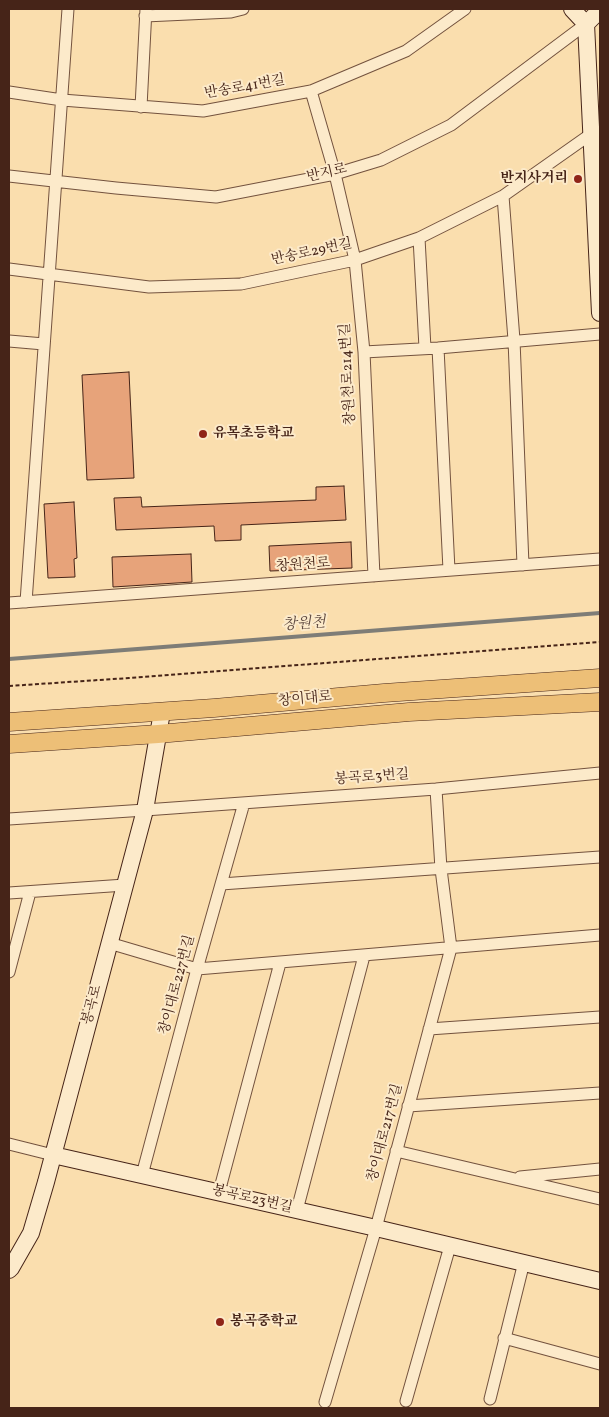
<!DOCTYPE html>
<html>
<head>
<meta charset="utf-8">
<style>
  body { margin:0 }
  #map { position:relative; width:609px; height:1417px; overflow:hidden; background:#fadeae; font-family:Vollkorn,serif }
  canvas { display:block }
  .frame { position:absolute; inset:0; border:10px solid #462418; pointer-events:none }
</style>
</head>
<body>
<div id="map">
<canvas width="609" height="1417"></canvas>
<div class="frame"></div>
</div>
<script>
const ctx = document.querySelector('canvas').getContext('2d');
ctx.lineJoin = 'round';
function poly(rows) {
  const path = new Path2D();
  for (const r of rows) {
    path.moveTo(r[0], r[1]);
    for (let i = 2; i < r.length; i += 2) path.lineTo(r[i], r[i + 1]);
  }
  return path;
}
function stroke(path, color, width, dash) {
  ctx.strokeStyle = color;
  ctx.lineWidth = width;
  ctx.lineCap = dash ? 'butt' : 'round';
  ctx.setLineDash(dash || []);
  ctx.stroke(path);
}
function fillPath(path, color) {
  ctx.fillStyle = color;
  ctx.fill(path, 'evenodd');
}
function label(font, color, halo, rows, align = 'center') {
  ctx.font = font + ' Vollkorn,"Noto Serif KR",serif';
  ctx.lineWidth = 4;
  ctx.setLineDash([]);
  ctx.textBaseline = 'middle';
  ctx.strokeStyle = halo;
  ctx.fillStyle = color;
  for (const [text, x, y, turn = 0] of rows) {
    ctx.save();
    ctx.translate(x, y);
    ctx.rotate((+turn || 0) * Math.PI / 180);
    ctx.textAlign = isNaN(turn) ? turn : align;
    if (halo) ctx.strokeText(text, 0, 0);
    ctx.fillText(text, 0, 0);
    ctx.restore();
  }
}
const stream = poly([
  [9,659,600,613]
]);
const building = poly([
  [129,372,134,478,87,480,82,375,129,372],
  [344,486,346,520,241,525,241,540,215,541,214,526,116,530,114,498,141,497,142,507,316,500,316,487,344,486],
  [74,502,77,558,74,559,75,577,48,578,44,504,74,502],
  [351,542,352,568,270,571,269,546,351,542],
  [191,554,192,582,113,587,112,557,191,554]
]);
const path = poly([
  [9,686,129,678,600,642]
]);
const street = poly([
  [145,16,231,12,243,9],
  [311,91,335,174,355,260,364,352,374,576],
  [9,92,62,100,203,111,311,91,406,51,465,9],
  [141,107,146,9],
  [9,176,116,188,216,197,335,174,381,160,451,125,586,24],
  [503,196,514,340,523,565],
  [419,238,425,348],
  [9,269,149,287,241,284,355,260,419,238,503,196,591,134],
  [9,341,44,344],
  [438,348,449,570],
  [364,352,438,348,600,334],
  [26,602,68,9],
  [9,603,600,559],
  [9,819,145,810,436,789,600,773],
  [221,884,600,857],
  [9,893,125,885],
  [109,943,197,969,600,935],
  [9,972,30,892],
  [429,1029,600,1017],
  [408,1106,600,1093],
  [9,1144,53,1155],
  [396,1151,600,1199],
  [142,1175,197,969,244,803],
  [520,1177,600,1169],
  [219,1192,280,963],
  [297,1210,364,956],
  [504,1338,600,1364],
  [490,1399,524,1262],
  [406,1401,450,1246],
  [325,1402,376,1228,451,948,441,869,436,789]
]);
const secondary = poly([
  [572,9,586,24,600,313],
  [586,24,600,10],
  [53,1155,376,1228,600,1281],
  [9,1270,11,1268,31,1233,46,1182,145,810,162,712]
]);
const primary = poly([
  [9,722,214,708,384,693,600,678],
  [9,744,158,734,409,712,600,702]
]);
const markers = [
  [578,179,5,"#8f2418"],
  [203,434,5,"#8f2418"],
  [220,1322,5,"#8f2418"]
];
const streetNames = [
  ["반송로41번길",245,88,-10],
  ["반지로",327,174,-13],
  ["반송로29번길",312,253,-12],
  ["창원천로214번길",349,374,-93],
  ["창원천로",303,566,-4],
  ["창이대로",305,700,-5],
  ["봉곡로3번길",372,778,-4],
  ["창이대로227번길",178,985,-75],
  ["봉곡로",93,1005,-75],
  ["창이대로217번길",386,1133,-75],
  ["봉곡로23번길",252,1200,13]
];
const poiNames = [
  ["반지사거리",568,179,"right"],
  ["유목초등학교",213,434],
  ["봉곡중학교",230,1322]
];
const waterNames = [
  ["창원천",304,625,-4]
];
stroke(stream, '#7e7d77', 4);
fillPath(building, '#e7a37a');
stroke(building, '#462418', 1);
stroke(street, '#73523e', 13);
stroke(secondary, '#462418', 18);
stroke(primary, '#462418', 19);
stroke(path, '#462418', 2, [4, 2.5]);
stroke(street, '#fceaca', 11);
stroke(secondary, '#fceaca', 16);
stroke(primary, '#edbf77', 18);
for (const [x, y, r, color] of markers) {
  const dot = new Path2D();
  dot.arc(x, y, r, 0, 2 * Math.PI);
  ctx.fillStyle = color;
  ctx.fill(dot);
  stroke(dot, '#fceaca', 2);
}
label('14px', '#462418', '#fceaca', streetNames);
label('bold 14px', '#462418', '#fceaca', poiNames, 'left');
label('italic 15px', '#5e4940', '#fceaca', waterNames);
</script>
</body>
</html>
